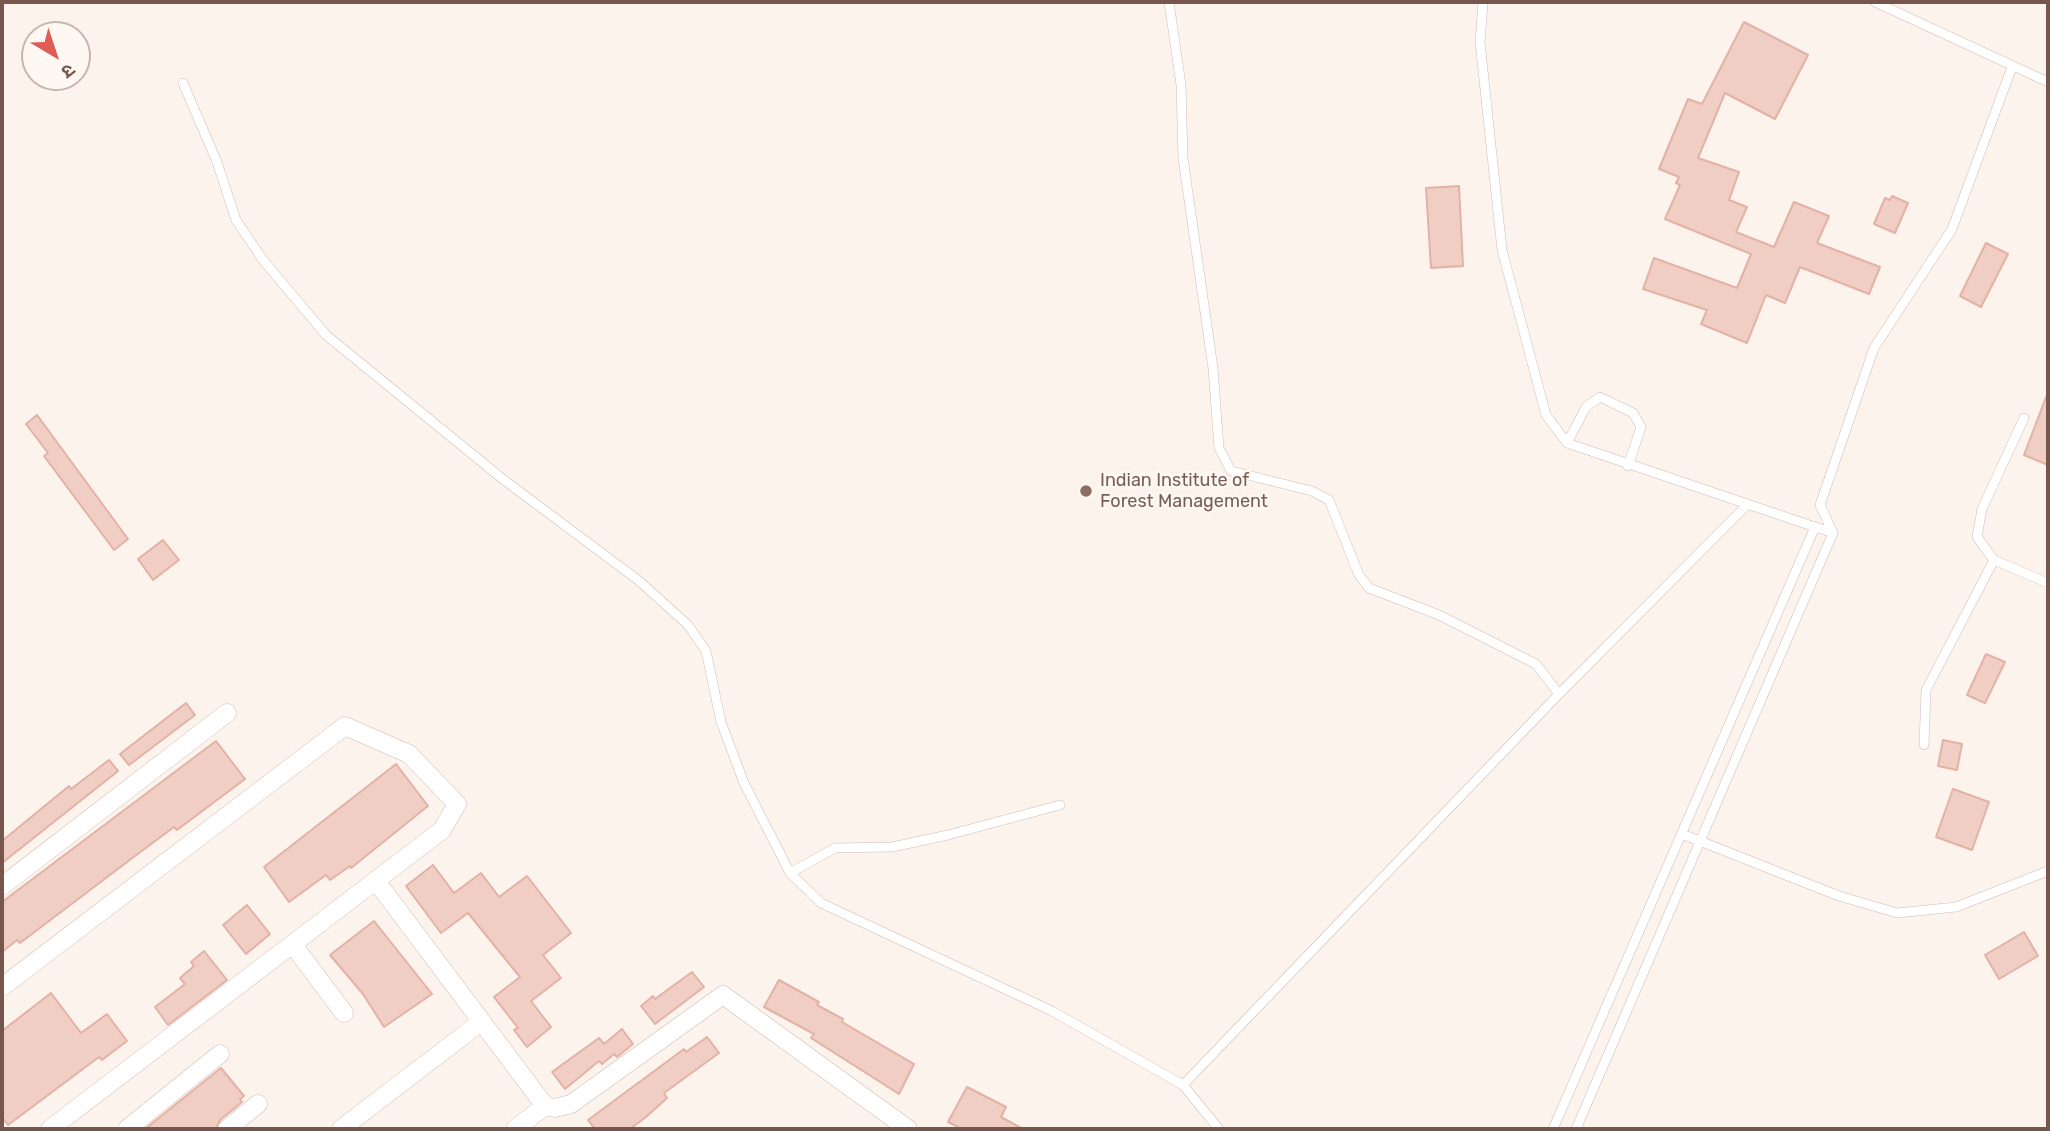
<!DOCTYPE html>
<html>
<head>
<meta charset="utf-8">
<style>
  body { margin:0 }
  #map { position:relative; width:2050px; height:1131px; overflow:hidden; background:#fcf3ec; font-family:Rubik,"Noto Sans Devanagari",sans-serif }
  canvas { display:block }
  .frame { position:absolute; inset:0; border:4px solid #77564e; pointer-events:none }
  .north { position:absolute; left:21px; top:21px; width:70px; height:70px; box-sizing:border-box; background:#fef8f2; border:2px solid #c8b7b0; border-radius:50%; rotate:141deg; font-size:19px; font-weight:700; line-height:28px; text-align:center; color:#77564e }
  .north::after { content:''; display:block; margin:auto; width:24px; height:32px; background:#e05c56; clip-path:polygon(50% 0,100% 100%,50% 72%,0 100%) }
</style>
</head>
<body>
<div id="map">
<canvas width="2050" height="1131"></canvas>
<div class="frame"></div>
<div class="north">उ</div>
</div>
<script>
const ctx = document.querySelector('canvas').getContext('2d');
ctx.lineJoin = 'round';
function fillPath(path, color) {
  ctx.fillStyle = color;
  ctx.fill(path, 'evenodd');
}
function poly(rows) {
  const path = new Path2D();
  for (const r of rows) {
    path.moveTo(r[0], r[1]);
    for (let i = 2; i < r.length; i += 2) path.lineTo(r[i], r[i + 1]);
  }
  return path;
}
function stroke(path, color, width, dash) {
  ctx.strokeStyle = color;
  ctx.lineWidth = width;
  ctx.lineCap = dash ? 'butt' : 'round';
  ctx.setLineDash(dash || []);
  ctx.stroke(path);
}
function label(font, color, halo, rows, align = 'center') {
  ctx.font = font + ' Rubik,sans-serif';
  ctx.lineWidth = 5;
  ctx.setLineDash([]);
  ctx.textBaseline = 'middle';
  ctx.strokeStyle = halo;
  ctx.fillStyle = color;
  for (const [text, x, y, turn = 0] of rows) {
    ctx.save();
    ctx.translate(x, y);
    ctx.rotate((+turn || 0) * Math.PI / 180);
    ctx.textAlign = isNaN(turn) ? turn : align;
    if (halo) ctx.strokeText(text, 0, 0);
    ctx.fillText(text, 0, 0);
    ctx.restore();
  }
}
const building = poly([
  [1744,22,1808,55,1775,119,1725,93,1698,158,1739,172,1729,200,1747,207,1736,232,1774,247,1794,202,1829,216,1817,243,1880,267,1869,294,1800,267,1785,303,1766,295,1747,343,1701,324,1707,310,1643,289,1654,258,1737,288,1751,254,1665,219,1680,185,1676,183,1679,177,1659,169,1688,99,1702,104,1744,22],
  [1459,186,1463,266,1431,268,1426,188,1459,186],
  [1892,196,1908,203,1895,233,1874,224,1885,198,1890,200,1892,196],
  [1986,243,2008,254,1981,307,1960,296,1986,243],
  [2048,392,2048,465,2024,455,2048,392],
  [37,415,128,539,114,550,44,456,48,453,26,424,37,415],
  [163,540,179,560,153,580,138,559,163,540],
  [1986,654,2005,662,1985,703,1967,695,1986,654],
  [186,703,195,715,129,765,120,754,186,703],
  [1943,740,1962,744,1957,770,1938,766,1943,740],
  [216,741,245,779,177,830,174,827,135,856,20,943,17,940,2,952,2,902,216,741],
  [109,760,118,771,2,863,2,841,69,786,71,789,109,760],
  [396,764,428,806,351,868,350,866,330,880,326,875,289,902,264,867,396,764],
  [1953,789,1989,802,1972,850,1936,837,1953,789],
  [433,865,454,893,481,873,499,897,527,876,571,933,543,955,561,978,531,1001,551,1027,527,1047,514,1030,518,1028,494,997,520,977,468,913,441,933,406,886,433,865],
  [247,905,270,934,246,954,223,925,247,905],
  [374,921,432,994,384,1027,363,994,330,955,374,921],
  [2024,932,2038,956,1999,979,1985,955,2024,932],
  [204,951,227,980,168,1025,155,1007,185,984,180,978,194,966,191,962,204,951],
  [692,972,704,987,655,1024,641,1006,653,996,655,999,692,972],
  [779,980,819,1002,817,1005,843,1019,842,1022,914,1064,899,1094,811,1038,814,1034,764,1007,779,980],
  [51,993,81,1033,107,1014,127,1041,102,1060,99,1057,8,1125,2,1117,2,1031,51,993],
  [622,1029,633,1044,617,1057,614,1054,602,1064,599,1061,565,1089,552,1072,599,1038,604,1044,622,1029],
  [707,1037,719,1053,664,1093,667,1098,646,1117,630,1129,595,1129,588,1120,684,1049,686,1052,707,1037],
  [221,1068,244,1096,240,1099,242,1102,220,1120,216,1129,145,1129,221,1068],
  [967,1087,1006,1107,1001,1117,1023,1129,962,1129,948,1122,967,1087]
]);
const lane = poly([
  [1169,2,1181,85,1183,158,1213,368,1219,448,1231,471,1312,491,1329,500,1359,575,1369,588,1439,615,1536,664,1559,694],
  [1483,2,1480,42,1502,250,1546,415,1567,443,1833,533],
  [1875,2,2048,82],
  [183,83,217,162,236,220,263,260,326,335,504,480,638,580,688,625,706,651,721,722,744,783,790,873,821,903,1052,1011,1183,1085],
  [2024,418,1982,509,1977,537,1994,560,2048,583],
  [1567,443,1586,407,1600,397,1633,413,1641,427,1628,466],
  [1924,745,1926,690,1994,560],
  [1682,834,1839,896,1897,913,1956,907,2048,871],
  [790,873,835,848,892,847,948,835,1060,805],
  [1219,1129,1183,1085,1559,694,1748,504],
  [1553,1129,1815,527],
  [1576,1129,1833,533,1820,505,1874,348,1952,229,2012,67]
]);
const street = poly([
  [376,881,545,1106,555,1108,571,1104,723,995,908,1129],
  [2,886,227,713],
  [293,945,344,1013],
  [2,987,345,726,409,754,457,804,442,830,50,1129],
  [127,1129,220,1054],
  [227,1129,258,1104],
  [341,1129,481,1022],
  [515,1129,545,1106]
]);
const markers = [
  [1086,491,7,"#8d6e63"]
];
const educationNames = [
  ["Indian Institute of",1100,481],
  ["Forest Management",1100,502]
];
fillPath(building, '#f1cec4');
stroke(building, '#e3b1a5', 2);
stroke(lane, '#d1bbb3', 10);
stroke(street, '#d1bbb3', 19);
stroke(lane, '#fff', 9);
stroke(street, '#fff', 18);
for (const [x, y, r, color] of markers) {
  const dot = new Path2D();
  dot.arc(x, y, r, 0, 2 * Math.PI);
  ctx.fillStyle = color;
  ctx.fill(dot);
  stroke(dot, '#fef8f2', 2.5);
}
label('18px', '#785e54', '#fef8f2', educationNames, 'left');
</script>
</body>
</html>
